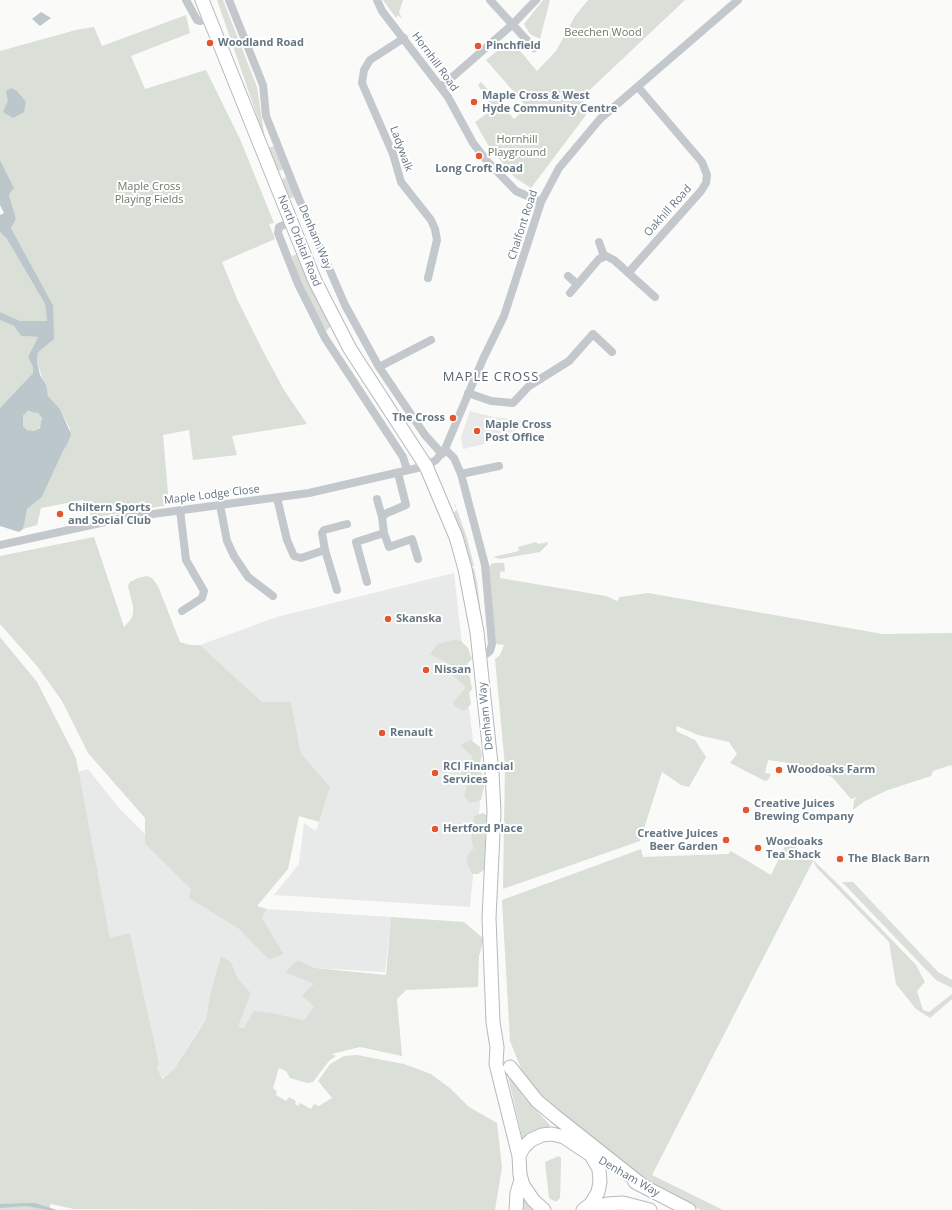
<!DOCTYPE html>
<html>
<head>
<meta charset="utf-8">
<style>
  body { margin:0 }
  canvas { display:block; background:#fafaf8 }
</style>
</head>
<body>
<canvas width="952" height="1210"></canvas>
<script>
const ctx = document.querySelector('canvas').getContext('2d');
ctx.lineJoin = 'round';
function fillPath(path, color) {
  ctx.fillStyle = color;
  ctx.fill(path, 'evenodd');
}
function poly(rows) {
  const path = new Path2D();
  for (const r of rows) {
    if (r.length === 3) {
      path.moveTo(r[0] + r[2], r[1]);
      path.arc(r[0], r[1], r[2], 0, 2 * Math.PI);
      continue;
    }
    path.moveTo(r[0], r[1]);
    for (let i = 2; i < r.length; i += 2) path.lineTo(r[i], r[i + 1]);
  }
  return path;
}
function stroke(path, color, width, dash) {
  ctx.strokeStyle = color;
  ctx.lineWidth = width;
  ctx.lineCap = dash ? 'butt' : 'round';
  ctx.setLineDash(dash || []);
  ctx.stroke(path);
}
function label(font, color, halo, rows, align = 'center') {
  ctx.font = font + ' "Open Sans",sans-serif';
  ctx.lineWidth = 4;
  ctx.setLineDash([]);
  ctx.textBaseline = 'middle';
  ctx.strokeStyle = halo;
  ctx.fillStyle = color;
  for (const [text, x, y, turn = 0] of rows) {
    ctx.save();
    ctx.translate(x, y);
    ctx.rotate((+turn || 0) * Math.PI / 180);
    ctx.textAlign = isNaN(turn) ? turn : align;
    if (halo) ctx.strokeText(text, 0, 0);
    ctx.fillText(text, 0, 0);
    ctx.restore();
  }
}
const built = poly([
  [470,411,494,417,526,421,530,424,481,445,463,449,461,437],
  [454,573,480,803,470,907,274,895,299,864,304,823,316,831,330,787,301,753,291,702,262,702,200,645,277,617],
  [88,769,119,808,145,834,145,844,192,889,190,898,239,929,269,960,284,954,262,918,267,909,391,917,385,972,315,968,298,960,315,984,314,1007,304,1020,272,1013,244,1028,238,1027,251,993,238,979,231,962,210,995,206,1018,175,1068,162,1078,157,1067,159,1063,130,933,110,938,78,772]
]);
const green = poly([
  [217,0,223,0,257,87,265,139],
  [383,0,403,0,399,12,402,19,398,15,396,18],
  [543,0,550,0,540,39,530,34,524,24],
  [588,0,685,0,580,99,592,107,531,188,514,177,488,145,475,122,493,109,478,85,481,82,514,119,527,107,486,60,511,40,537,71,556,51,575,16],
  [186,15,190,33,131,56,145,89,206,70,240,139,274,223,269,224,275,239,222,262,238,301,262,349,284,390,307,424,232,436,237,455,193,460,189,430,163,435,169,505,92,518,83,500,41,508,37,525,23,529,25,512,29,507,42,497,63,451,67,445,70,429,60,409,48,396,37,361,38,351,53,305,11,228,16,219,9,195,14,188,0,160,0,51,76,30,94,27,102,46],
  [275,146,285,169,278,171,268,148],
  [286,177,295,197,287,199,281,180],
  [0,232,7,239,45,304,47,321,20,321,0,312],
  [297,254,331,326,326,331,316,313,299,277,292,256],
  [0,320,14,326,21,336,38,337,28,357,33,367,33,373,0,408],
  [32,421,10],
  [454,504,455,504,467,538,474,566,470,567,458,528,454,512,457,510],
  [94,537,124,627,131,619,133,614,133,606,128,586,130,582,138,578,147,576,152,578,158,586,180,642,190,645,200,645,262,702,291,702,301,753,330,787,319,822,299,816,288,869,257,906,267,909,262,918,284,954,269,960,239,929,189,898,191,889,145,844,145,818,88,753,62,701,37,666,0,624,0,556],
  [536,542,538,544,548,542,548,544,540,552,500,559,493,557,519,551,518,547],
  [493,563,504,563,505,571,500,572,500,578,606,596,617,601,620,597,648,593,883,634,952,633,952,767,951,765,933,771,931,776,888,790,865,801,853,810,854,800,857,797,851,799,832,777,796,764,768,760,765,773,771,774,768,780,765,781,730,763,737,754,729,742,698,735,677,726,676,731,695,740,706,757,689,787,681,785,662,772,640,841,503,889,505,766,495,659,500,655,504,645,496,644,495,640,488,567],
  [474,568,477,582,485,647,483,646,471,569],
  [0,637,37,682,76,758,110,938,130,933,159,1063,157,1067,162,1079,175,1068,206,1019,210,995,221,956,231,962,238,979,251,993,238,1027,244,1028,254,1011,272,1013,304,1020,314,1007,302,995,314,984,285,972,298,960,315,968,386,975,391,917,464,922,484,939,479,956,478,987,406,990,397,999,402,1056,360,1047,332,1054,336,1056,329,1061,313,1082,307,1083,290,1078,286,1071,279,1068,273,1088,277,1092,276,1095,286,1101,289,1097,296,1101,295,1104,298,1106,300,1103,311,1109,314,1104,319,1106,332,1098,318,1081,330,1064,344,1056,357,1055,404,1064,431,1074,451,1089,469,1107,497,1123,502,1167,495,1210,74,1209,50,1204,50,1210,0,1210],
  [453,640,461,641,468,648,472,659,468,663,467,670,470,678,472,689,469,693,471,704,464,711,455,707,453,703,466,687,448,671,451,665,430,654,438,644],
  [471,740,480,747,482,755,479,767,485,783,481,800,470,803,464,795,467,787,465,780,460,783,456,782,473,757,460,745],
  [483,813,488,816,488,829,485,834,486,841,484,870,478,874,472,874,466,861,469,853,474,848,471,840,474,816],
  [787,842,813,860,838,884,916,965,925,982,917,991,923,1010,929,1012,952,994,952,999,930,1018,916,1009,896,984,889,942,817,868,813,861,652,1175,723,1210,701,1210,675,1199,646,1182,553,1107,537,1090,522,1071,510,1041,502,900,641,849,643,857,728,854,731,851,771,875],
  [842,882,853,882,938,972,952,980,952,988,936,980],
  [504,1060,522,1095,551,1126,543,1129,523,1141],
  [559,1156,561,1158,561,1165,560,1198,556,1202,549,1198,545,1162],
  [523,1197,535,1210,522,1210]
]);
const water = poly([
  [41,12,51,18,40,26,32,19],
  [11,88,17,91,26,102,24,112,13,118,3,112,8,101,6,91],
  [0,160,14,188,9,195,16,219,11,228,53,305,54,339,38,352,37,361,40,375,46,385,48,396,60,409,71,434,67,445,63,451,42,497,27,509,23,529,19,532,0,526,0,408,33,373,33,367,28,357,38,337,21,336,14,326,0,320,0,312,20,321,47,321,45,304,7,239,0,232,0,215,4,213,0,205],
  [28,411,38,413,42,418,40,428,34,431,27,430,23,426,23,416],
  [27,1203,35,1203,57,1210,48,1210,26,1206,0,1208,0,1204]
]);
const street = poly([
  [186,0,197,20,200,21,210,18],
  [229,0,263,85,266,116,299,199,345,305,379,367,425,435,442,454],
  [377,0,382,11,448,97,473,143,487,161,516,191,541,202],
  [490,0,534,48],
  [404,38,370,60,364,70,362,83,393,154,401,182,431,220,435,229,437,240,428,278],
  [441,87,513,24,536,0],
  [291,222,279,227,278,233,298,284,325,338,403,457,407,470],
  [599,242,604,256],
  [629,272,701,191,706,183,707,175,702,162,638,87],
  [568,276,577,284],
  [570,293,599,259,606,256,614,260,655,297],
  [379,367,431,340],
  [468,393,491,401,513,403,529,386,569,361,593,334,612,352],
  [445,449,454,458,461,474,485,565,492,644,490,651,480,659],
  [461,474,499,466],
  [277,498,287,540,294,556,301,558,325,550],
  [377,499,382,517],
  [220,505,227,541,234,556,248,577,273,596],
  [180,510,186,560,204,591,202,598,182,611],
  [384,533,389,547,412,539,418,559],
  [0,545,123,518,309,493,426,466,436,460,445,449,483,359,504,316,541,202,559,168,600,119,738,0],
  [367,582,356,542,384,533,382,517,387,513,406,505,398,473],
  [337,590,325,550,322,533,324,530,347,524]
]);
const primary = poly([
  [202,0,315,281,350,349,426,466,456,537,465,569,477,632,492,773,494,812,489,918,493,1022,497,1047,496,1064,519,1156],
  [510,1067,537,1101,555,1116,642,1185],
  [635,1182,689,1210],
  [516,1210,517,1193,521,1180],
  [544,1210,533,1200,523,1185,520,1175,519,1156,523,1148,531,1140,542,1135,552,1134,564,1137,591,1155,599,1169,600,1182,598,1192,591,1204,583,1210],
  [586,1210,607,1204,623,1203,650,1210]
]);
const markers = [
  [210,43,4,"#e4572e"],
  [478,46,4,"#e4572e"],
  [474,102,4,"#e4572e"],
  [479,156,4,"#e4572e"],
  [453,418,4,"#e4572e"],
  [477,431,4,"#e4572e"],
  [60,514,4,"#e4572e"],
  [388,619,4,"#e4572e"],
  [426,670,4,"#e4572e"],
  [382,733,4,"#e4572e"],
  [779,770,4,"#e4572e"],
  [435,773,4,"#e4572e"],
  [746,810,4,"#e4572e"],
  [435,829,4,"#e4572e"],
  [726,840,4,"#e4572e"],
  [758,848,4,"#e4572e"],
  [840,859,4,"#e4572e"]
];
const parkNames = [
  ["Beechen Wood",603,33],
  ["Hornhill",517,140],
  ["Playground",517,153],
  ["Maple Cross",149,187],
  ["Playing Fields",149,200]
];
const poiNames = [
  ["Woodland Road",218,43],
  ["Pinchfield",486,46],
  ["Maple Cross & West",482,96],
  ["Hyde Community Centre",482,109],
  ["Long Croft Road",479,169,"center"],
  ["The Cross",445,418,"right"],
  ["Maple Cross",485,425],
  ["Post Office",485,438],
  ["Chiltern Sports",68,508],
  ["and Social Club",68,521],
  ["Skanska",396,619],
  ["Nissan",434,670],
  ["Renault",390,733],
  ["RCI Financial",443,767],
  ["Services",443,780],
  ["Woodoaks Farm",787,770],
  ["Creative Juices",754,804],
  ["Brewing Company",754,817],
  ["Hertford Place",443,829],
  ["Creative Juices",718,834,"right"],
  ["Beer Garden",718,847,"right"],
  ["Woodoaks",766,842],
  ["Tea Shack",766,855],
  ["The Black Barn",848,859]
];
const streetNames = [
  ["Hornhill Road",435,62,54],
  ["Ladywalk",401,149,70],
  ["Oakhill Road",668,211,-48],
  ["Chalfont Road",523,225,-72],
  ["Denham Way",315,237,67],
  ["North Orbital Road",299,241,68],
  ["Maple Lodge Close",212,495,-7],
  ["Denham Way",486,716,-96],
  ["Denham Way",629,1177,30]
];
const quarterNames = [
  ["MAPLE CROSS",491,377]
];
fillPath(built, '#e8e9e9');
fillPath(green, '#dadfd7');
fillPath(water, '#bbc7cb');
stroke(primary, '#b5babe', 15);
stroke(street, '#c3c8cc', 8);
stroke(primary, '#fff', 13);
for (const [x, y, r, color] of markers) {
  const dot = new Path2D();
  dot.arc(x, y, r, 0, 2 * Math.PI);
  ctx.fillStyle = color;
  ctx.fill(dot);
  stroke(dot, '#fff', 1.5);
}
label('11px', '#687a64', '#fff', parkNames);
label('bold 11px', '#657683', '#fff', poiNames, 'left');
label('11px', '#657683', '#fff', streetNames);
ctx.letterSpacing = '1px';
label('13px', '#57646e', '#fff', quarterNames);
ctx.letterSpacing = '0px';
</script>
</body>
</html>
